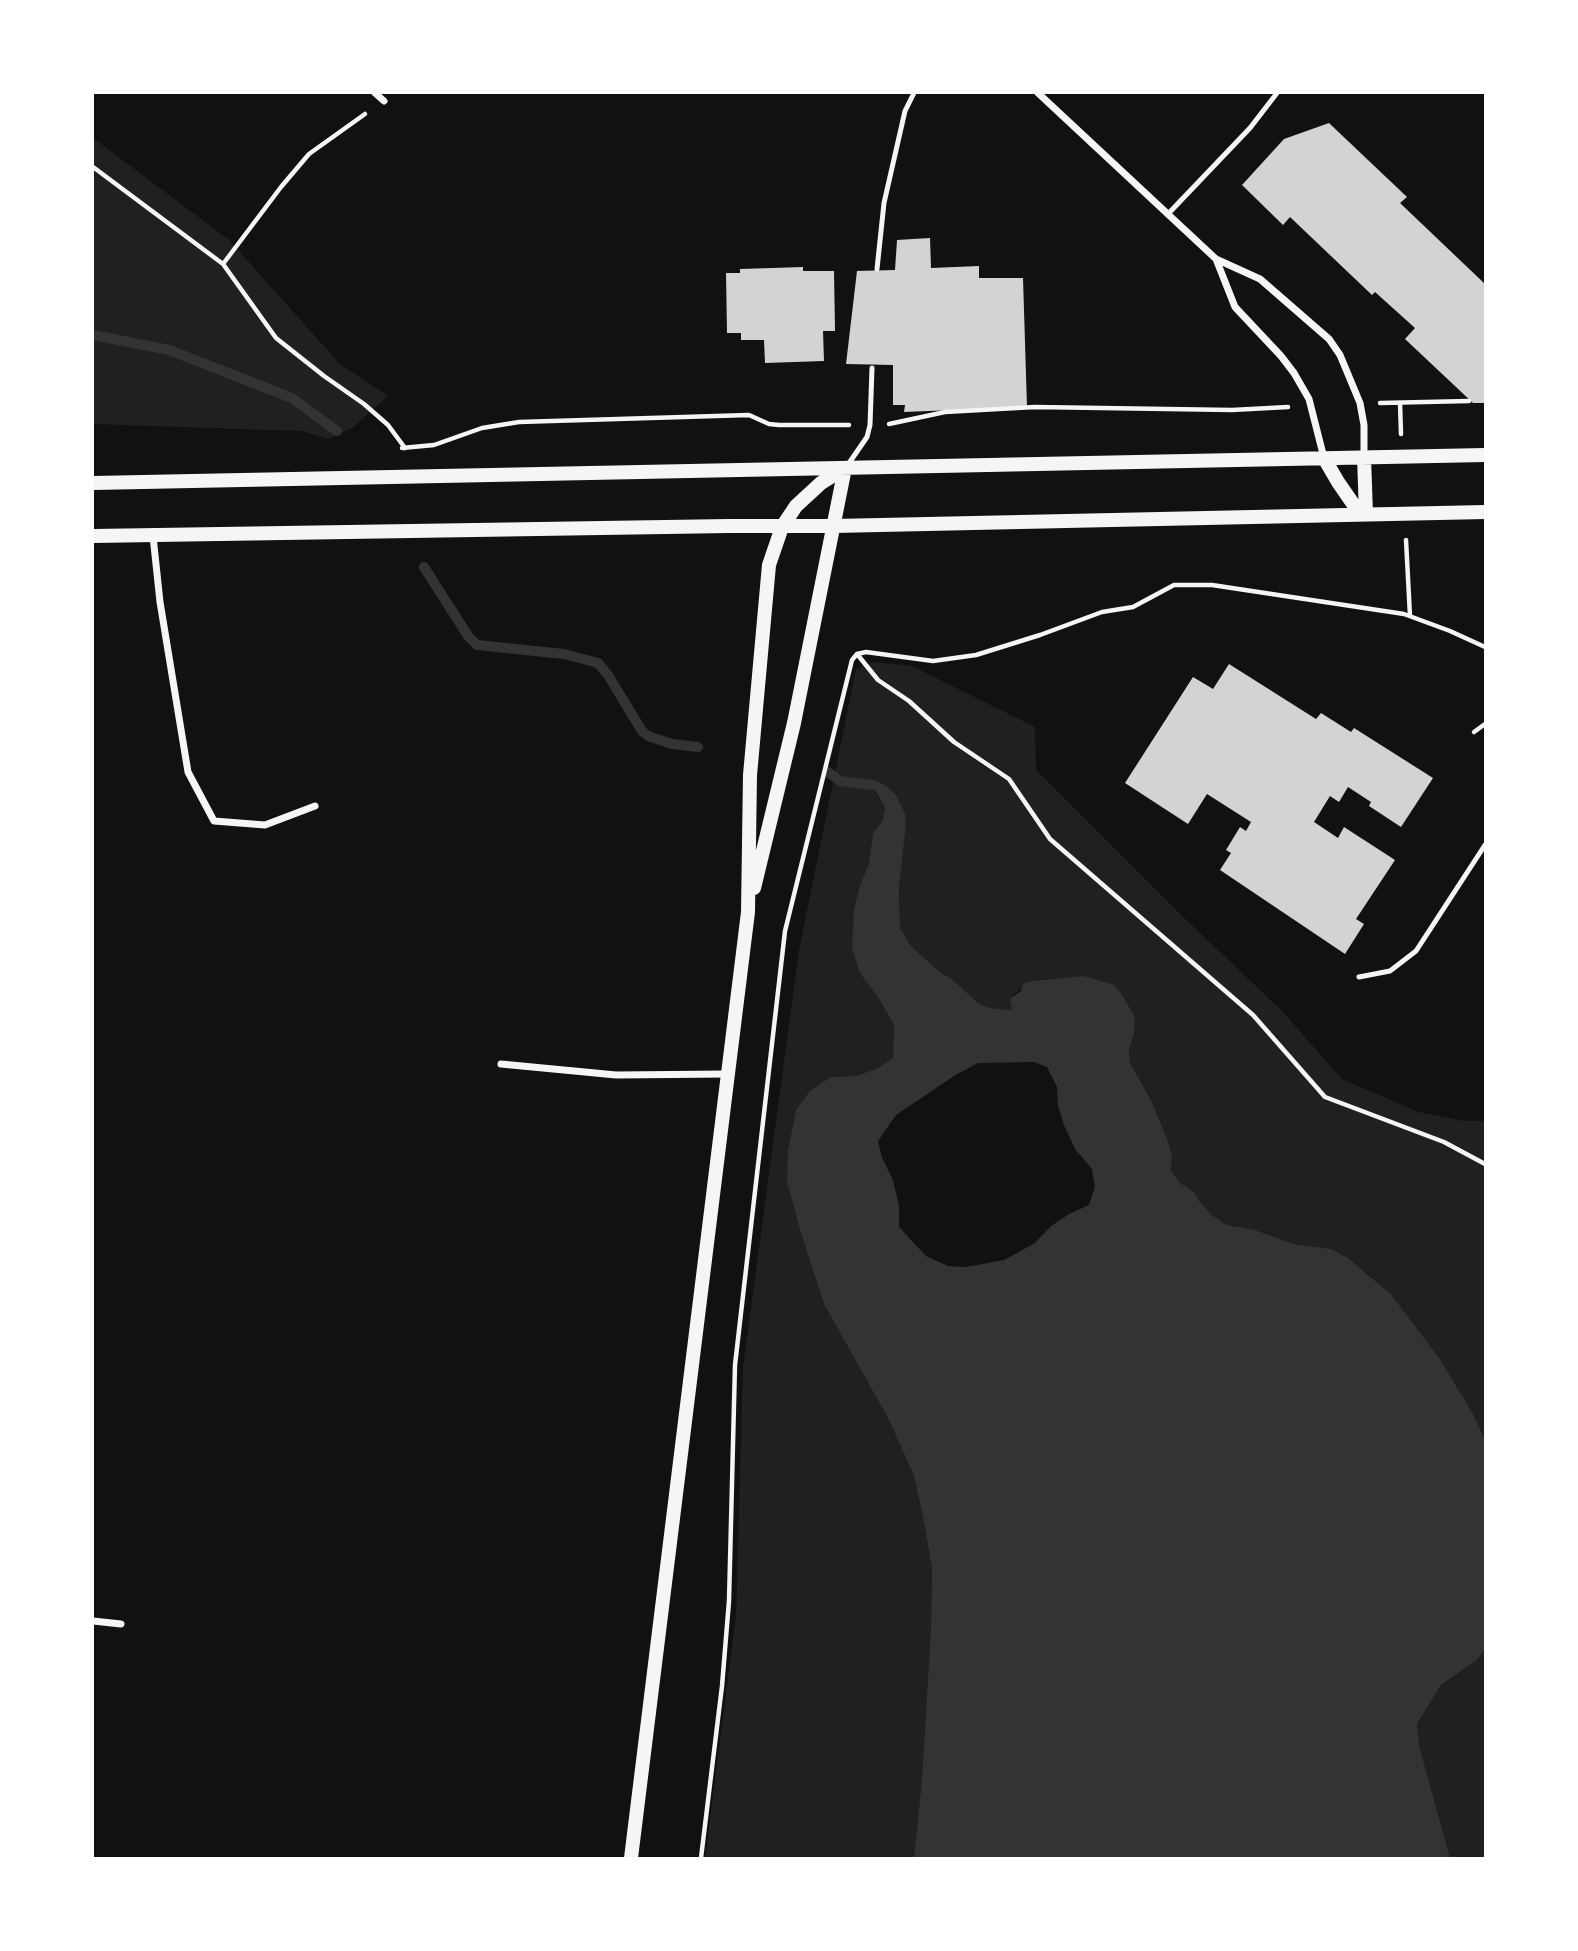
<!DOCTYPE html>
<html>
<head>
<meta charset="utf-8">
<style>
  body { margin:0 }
  #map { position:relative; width:1578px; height:1951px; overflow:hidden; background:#111; font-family:"Varela Round",sans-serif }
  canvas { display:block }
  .frame { position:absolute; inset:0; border:94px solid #fff; pointer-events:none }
</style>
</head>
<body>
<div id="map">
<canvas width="1578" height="1951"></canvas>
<div class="frame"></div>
</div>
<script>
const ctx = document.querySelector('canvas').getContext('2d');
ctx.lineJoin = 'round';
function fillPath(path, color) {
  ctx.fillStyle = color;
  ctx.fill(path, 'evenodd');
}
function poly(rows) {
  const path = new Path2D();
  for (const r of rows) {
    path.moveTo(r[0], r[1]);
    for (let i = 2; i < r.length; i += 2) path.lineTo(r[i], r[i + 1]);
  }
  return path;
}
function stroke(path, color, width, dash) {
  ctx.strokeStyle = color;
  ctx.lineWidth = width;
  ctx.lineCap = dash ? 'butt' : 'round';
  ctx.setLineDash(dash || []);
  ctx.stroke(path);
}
const green = poly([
  [93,138,229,240,340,364,388,396,352,428,329,439,302,431,93,424],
  [874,662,912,666,1035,727,1036,770,1175,909,1282,1011,1342,1079,1419,1112,1464,1121,1485,1121,1485,1440,1472,1412,1440,1359,1390,1293,1367,1273,1348,1258,1331,1249,1294,1244,1255,1230,1227,1225,1212,1215,1200,1202,1194,1192,1180,1183,1171,1171,1172,1156,1168,1141,1151,1100,1130,1063,1129,1050,1134,1034,1135,1017,1121,993,1057,978,1031,981,1013,995,1013,1010,990,1008,979,1004,952,979,941,973,911,946,900,928,899,888,906,825,905,813,896,795,875,792,885,808,883,820,873,833,869,863,860,885,881,1000,894,1025,893,1059,878,1068,856,1076,831,1077,787,1181,800,1230,824,1304,889,1420,914,1476,924,1522,932,1569,931,1627,922,1778,914,1858,705,1858,736,1615,743,1367,799,950,856,669],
  [1485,1649,1485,1858,1450,1858,1419,1745,1417,1724,1441,1685,1477,1660]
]);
const water = poly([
  [875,780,888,787,896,795,905,813,906,825,899,888,900,928,911,946,941,973,952,979,979,1004,990,1008,1012,1010,1010,999,1021,991,1023,984,1031,981,1083,976,1114,985,1121,993,1135,1017,1134,1034,1129,1050,1130,1063,1151,1100,1168,1141,1172,1156,1171,1171,1180,1183,1194,1192,1200,1202,1212,1215,1227,1225,1255,1230,1294,1244,1331,1249,1348,1258,1390,1293,1440,1359,1472,1412,1485,1440,1485,1649,1477,1660,1441,1685,1417,1724,1419,1745,1450,1858,914,1858,922,1778,931,1627,932,1569,924,1522,914,1476,889,1420,824,1304,800,1230,787,1182,788,1151,796,1110,810,1091,831,1077,856,1076,878,1068,893,1058,894,1025,880,1000,860,973,852,948,854,910,860,885,869,863,873,833,883,820,885,808,872,785],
  [1034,1062,1047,1067,1057,1087,1058,1106,1064,1125,1075,1149,1092,1169,1095,1187,1089,1205,1069,1214,1051,1226,1035,1243,1004,1260,966,1267,948,1266,926,1256,899,1227,899,1206,893,1180,882,1158,878,1141,896,1115,954,1076,978,1063]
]);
const stream = poly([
  [93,335,169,350,292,398,337,431],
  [424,567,468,636,477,645,564,654,598,663,608,675,642,731,648,736,672,744,698,747],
  [828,772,840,781,872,785]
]);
const building = poly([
  [1329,123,1407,197,1400,203,1485,284,1485,403,1473,403,1405,339,1415,328,1375,292,1372,295,1290,217,1283,225,1242,185,1284,139],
  [930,238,931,268,979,266,979,278,1023,278,1027,407,904,412,905,405,893,405,893,365,846,364,857,271,895,270,897,240],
  [803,267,803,271,834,271,835,331,823,331,824,361,765,363,764,340,741,340,741,333,727,333,726,273,740,273,740,269],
  [1229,664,1316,719,1321,713,1351,732,1354,728,1433,778,1401,827,1369,806,1371,802,1348,787,1339,802,1330,796,1314,822,1338,838,1344,827,1395,860,1356,919,1364,924,1345,954,1220,870,1231,853,1226,850,1240,827,1246,831,1251,822,1207,794,1188,824,1125,783,1193,677,1213,689]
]);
const path = poly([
  [93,167,223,264,276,338,324,376,364,404,388,425,405,448],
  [223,264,281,187,309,154,365,114],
  [1380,403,1469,401],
  [1400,403,1401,434],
  [889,424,945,412,1035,407,1232,410,1288,407],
  [402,448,434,445,482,428,519,422,749,415,769,424,779,425,849,425],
  [1406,540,1410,616],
  [857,654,878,680,909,701,954,742,1009,779,1050,839,1253,1015,1325,1097,1444,1142,1485,1164],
  [1474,732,1485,724],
  [701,1858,722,1686,729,1601,735,1365,785,931,852,660,857,654,866,652,933,661,976,655,1040,635,1102,612,1133,607,1174,585,1212,585,1404,614,1450,631,1485,647]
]);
const service = poly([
  [1168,214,1250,128,1277,93],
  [877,269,884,203,905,111,914,93],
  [847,466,867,437,870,425,872,368],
  [1359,977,1390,971,1416,951,1485,845]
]);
const minor = poly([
  [375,93,384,101],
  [1038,93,1216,259,1260,279,1329,339,1340,355,1360,403,1364,425,1364,456],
  [1216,259,1235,307,1281,356,1294,373,1309,399,1324,458],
  [153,536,160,602,188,772,214,821,265,825,315,806],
  [501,1064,616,1075,727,1074],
  [93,1621,121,1624]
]);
const secondary = poly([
  [1364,457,1366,514],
  [1324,458,1338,482,1360,514],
  [93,483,1485,455],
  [93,536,729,526,834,526,1485,512],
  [754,888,794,723,845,468],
  [631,1858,748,912,750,775,769,565,782,527,796,506,821,483,845,468]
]);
fillPath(green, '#202020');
fillPath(water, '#333');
stroke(stream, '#333', 10);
fillPath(building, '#d3d3d3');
stroke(path, '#f5f5f5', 4.5);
stroke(service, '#f5f5f5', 5);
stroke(minor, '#f5f5f5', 7);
stroke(secondary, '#f5f5f5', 14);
</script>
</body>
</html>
